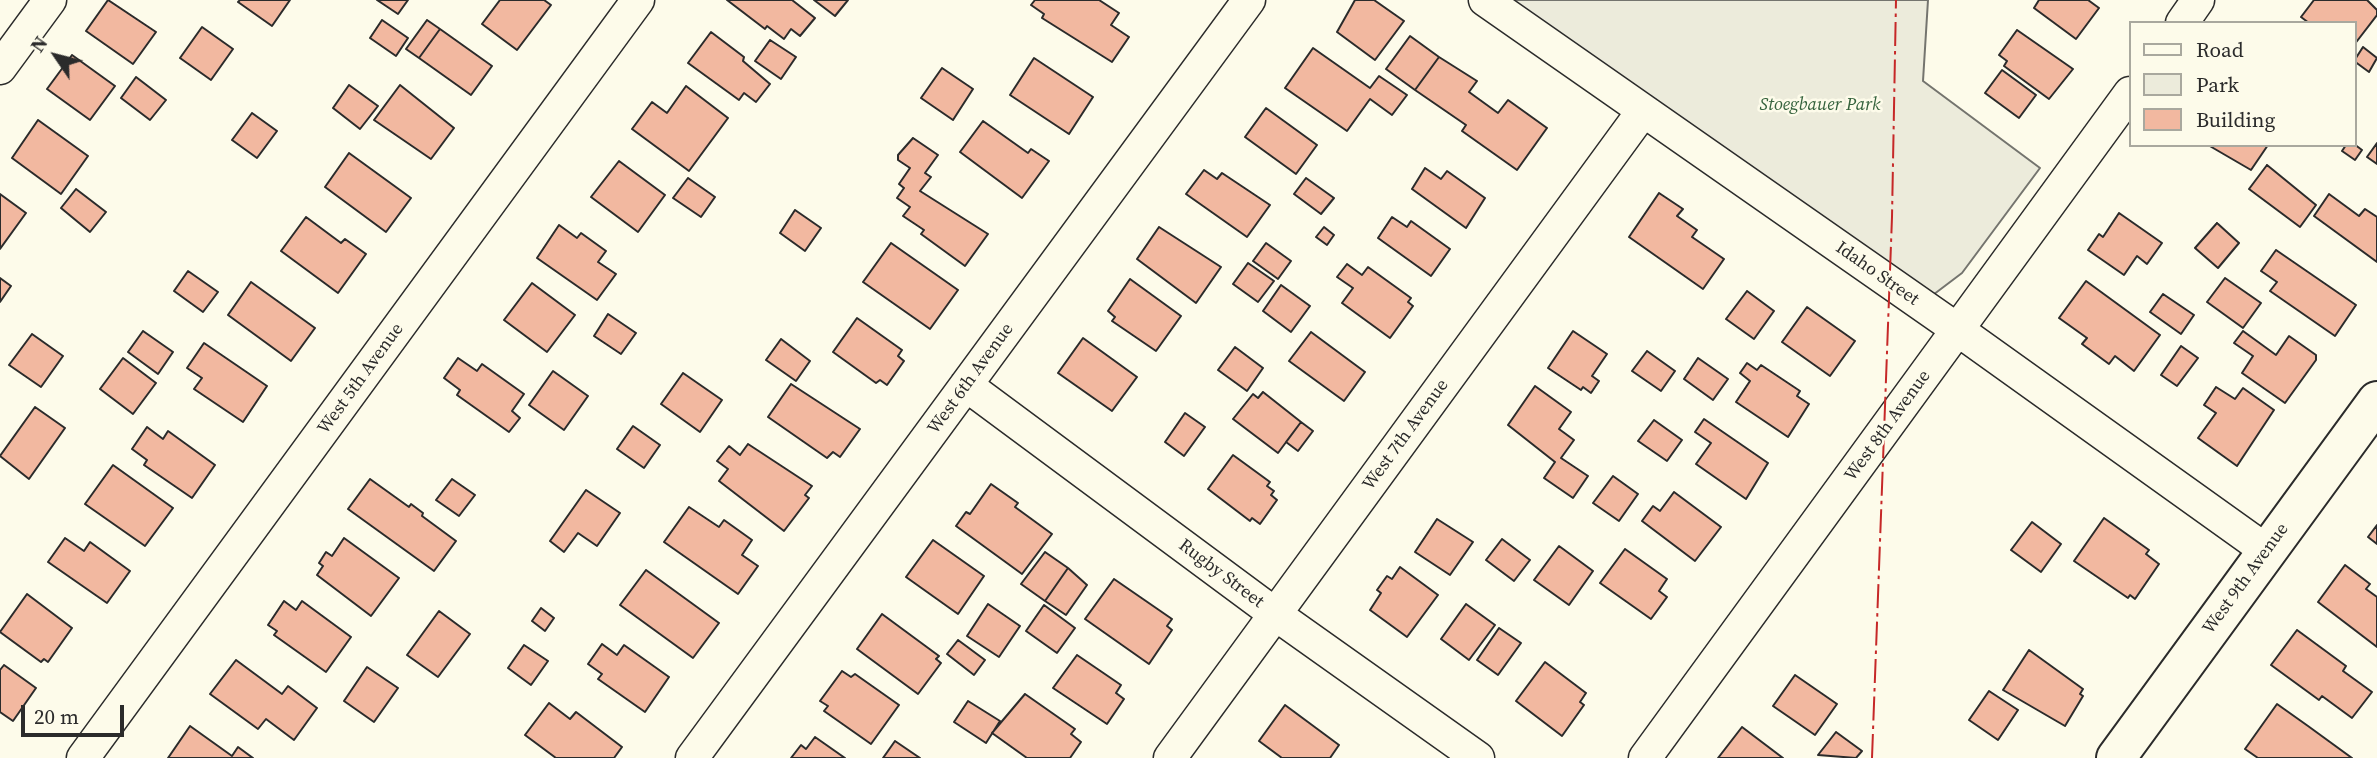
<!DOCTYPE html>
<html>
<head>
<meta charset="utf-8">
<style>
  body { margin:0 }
  #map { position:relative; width:2377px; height:758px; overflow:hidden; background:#fdfbea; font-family:"Source Serif 4",serif }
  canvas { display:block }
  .legend { position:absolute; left:2129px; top:21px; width:228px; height:126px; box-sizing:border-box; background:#fdfbea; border:2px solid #a9a89e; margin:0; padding:9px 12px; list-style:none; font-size:21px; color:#2b2b2b }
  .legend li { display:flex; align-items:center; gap:14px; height:35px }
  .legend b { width:35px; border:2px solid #a9a89e }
  .north { position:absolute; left:21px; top:21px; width:70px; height:70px; -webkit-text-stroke:5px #fdfbea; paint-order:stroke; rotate:305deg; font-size:19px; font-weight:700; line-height:28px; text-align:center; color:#2b2b2b }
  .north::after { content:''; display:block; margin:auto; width:24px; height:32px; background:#2b2b2b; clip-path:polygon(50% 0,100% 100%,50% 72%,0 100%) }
  .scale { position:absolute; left:21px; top:705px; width:103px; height:32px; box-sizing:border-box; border:4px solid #2b2b2b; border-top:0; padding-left:9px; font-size:21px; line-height:24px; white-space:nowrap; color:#2b2b2b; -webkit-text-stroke:5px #fdfbea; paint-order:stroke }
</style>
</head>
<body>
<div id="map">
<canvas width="2377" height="758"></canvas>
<ul class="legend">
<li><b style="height:9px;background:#fdfbea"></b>Road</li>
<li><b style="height:19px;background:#ecebdb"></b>Park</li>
<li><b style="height:19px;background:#f2b8a0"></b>Building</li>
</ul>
<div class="north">N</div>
<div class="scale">20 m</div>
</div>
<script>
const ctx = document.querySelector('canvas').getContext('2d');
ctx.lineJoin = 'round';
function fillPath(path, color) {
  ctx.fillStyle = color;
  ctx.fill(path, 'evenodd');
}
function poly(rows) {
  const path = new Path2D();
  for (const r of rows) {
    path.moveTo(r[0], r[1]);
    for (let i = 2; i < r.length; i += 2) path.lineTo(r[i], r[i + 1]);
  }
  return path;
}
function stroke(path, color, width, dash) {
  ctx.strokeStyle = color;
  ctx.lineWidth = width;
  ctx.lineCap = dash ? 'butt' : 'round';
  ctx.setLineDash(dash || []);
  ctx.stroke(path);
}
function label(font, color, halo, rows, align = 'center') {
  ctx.font = font + ' "Source Serif 4",serif';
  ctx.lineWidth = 5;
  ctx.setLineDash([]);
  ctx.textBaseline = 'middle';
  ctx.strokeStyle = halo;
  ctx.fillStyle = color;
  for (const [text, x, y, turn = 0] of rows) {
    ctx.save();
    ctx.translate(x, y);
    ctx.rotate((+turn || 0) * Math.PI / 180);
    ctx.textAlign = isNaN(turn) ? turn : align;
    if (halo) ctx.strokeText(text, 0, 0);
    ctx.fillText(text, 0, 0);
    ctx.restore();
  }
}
const green = poly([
  [1485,0,1928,0,1923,81,2040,168,1962,273,1921,304,1485,0]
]);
const building = poly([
  [108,0,156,32,133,64,86,31,108,0],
  [240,0,290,0,272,26,238,2,240,0],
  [377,0,408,0,398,14,377,0],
  [500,0,544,0,551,5,517,50,482,24,500,0],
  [727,0,792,0,815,18,800,36,791,29,784,39,767,26,765,29,727,0],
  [814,0,848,0,835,16,814,0],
  [1035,0,1099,0,1119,13,1111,25,1129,37,1112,62,1042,18,1044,14,1031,5,1035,0],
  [1355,0,1374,0,1404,21,1375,60,1337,32,1355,0],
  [2039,0,2088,0,2099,8,2076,39,2034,8,2039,0],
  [2314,0,2367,0,2377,10,2377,15,2354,45,2354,23,2309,23,2301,17,2314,0],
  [382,20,408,38,396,56,370,38,382,20],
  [427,20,440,29,419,58,406,49,427,20],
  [202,27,233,49,211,80,180,58,202,27],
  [440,29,492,66,471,95,419,58,440,29],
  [2017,30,2073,69,2049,99,2004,66,2007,61,1999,55,2017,30],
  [711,32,744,57,743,61,770,84,756,102,744,93,739,100,688,63,711,32],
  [1410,36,1439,57,1415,90,1386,69,1410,36],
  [770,40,796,57,781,79,755,61,770,40],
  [2363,47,2377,58,2369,72,2354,61,2363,47],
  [1313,48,1370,88,1379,76,1407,95,1392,115,1370,99,1347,131,1285,88,1313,48],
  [72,55,115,86,90,120,47,89,72,55],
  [1439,57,1477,81,1469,92,1498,113,1508,100,1547,128,1517,170,1462,131,1466,125,1415,90,1439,57],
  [1034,58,1093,97,1069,134,1010,95,1034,58],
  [942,68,973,89,953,120,921,98,942,68],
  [2002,70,2036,95,2019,118,1985,93,2002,70],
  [136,77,166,100,150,120,121,98,136,77],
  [349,85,378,106,360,129,333,108,349,85],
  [400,85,454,128,431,159,374,120,400,85],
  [686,86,728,118,689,171,632,129,652,102,667,113,686,86],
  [1266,108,1317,145,1296,174,1245,137,1266,108],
  [252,113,277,131,257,158,232,140,252,113],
  [38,120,88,156,61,194,12,158,38,120],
  [983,121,1028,153,1031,149,1049,161,1022,198,960,152,983,121],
  [913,138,938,155,925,173,931,177,920,191,988,234,965,266,921,234,924,230,903,216,910,207,897,198,904,188,899,184,910,168,898,160,898,155,913,138],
  [2377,143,2377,164,2367,157,2377,143],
  [2354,144,2362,150,2355,160,2342,151,2346,145,2354,144],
  [2208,145,2268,145,2251,170,2208,145],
  [349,153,411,198,386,232,325,187,349,153],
  [619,161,665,195,638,232,591,197,619,161],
  [2267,165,2316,205,2300,227,2249,189,2267,165],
  [1425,168,1441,179,1447,171,1485,198,1466,228,1412,189,1425,168],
  [1204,170,1217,179,1222,173,1270,205,1247,237,1186,194,1204,170],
  [688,178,715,197,701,217,673,198,688,178],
  [1306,178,1334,198,1321,214,1294,194,1306,178],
  [76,189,106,212,90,232,61,208,76,189],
  [1659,193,1683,209,1677,216,1697,230,1692,237,1724,259,1703,289,1629,237,1659,193],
  [0,194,26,213,0,249,0,194],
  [2329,194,2359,216,2365,209,2377,217,2377,262,2314,216,2329,194],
  [795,210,821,228,805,251,780,233,795,210],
  [2119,213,2162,243,2147,264,2137,256,2124,275,2088,250,2099,234,2103,237,2119,213],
  [306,217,341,243,345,239,366,254,338,293,281,251,306,217],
  [1392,217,1407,227,1411,221,1450,249,1431,276,1378,238,1392,217],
  [2217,223,2239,243,2218,268,2195,248,2217,223],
  [559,225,577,238,581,233,606,251,598,262,616,274,597,300,537,258,559,225],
  [1159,227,1221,267,1196,303,1137,259,1159,227],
  [1324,227,1334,235,1327,245,1316,237,1324,227],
  [891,243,958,290,930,329,863,282,891,243],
  [1266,243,1291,261,1278,279,1253,261,1266,243],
  [2276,250,2356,305,2335,336,2270,291,2277,282,2261,271,2276,250],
  [1248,263,1274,281,1258,302,1233,284,1248,263],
  [1347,264,1362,275,1368,267,1411,298,1408,302,1413,306,1390,338,1342,303,1353,288,1337,277,1347,264],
  [188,271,218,292,203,312,174,291,188,271],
  [0,278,11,286,0,302,0,278],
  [2225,278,2261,303,2243,328,2207,302,2225,278],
  [1130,279,1181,316,1156,351,1112,321,1115,317,1108,311,1130,279],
  [2086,281,2160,335,2134,371,2115,356,2109,364,2082,344,2087,338,2059,318,2086,281],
  [251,282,315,328,291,361,228,315,251,282],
  [532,283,575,315,547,352,504,320,532,283],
  [1281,285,1310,306,1291,332,1263,311,1281,285],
  [1747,291,1774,311,1754,339,1726,319,1747,291],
  [2163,294,2194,315,2181,334,2150,312,2163,294],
  [1807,307,1855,341,1830,376,1782,342,1807,307],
  [608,314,636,333,621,354,594,336,608,314],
  [857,318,902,350,898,356,904,361,887,385,880,380,876,383,833,352,857,318],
  [143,331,173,352,158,374,128,352,143,331],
  [1573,331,1607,354,1592,376,1599,381,1591,393,1583,387,1581,390,1548,368,1573,331],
  [2243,331,2276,355,2289,336,2316,355,2316,360,2285,403,2242,373,2253,356,2234,343,2243,331],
  [1311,332,1365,372,1344,401,1289,361,1311,332],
  [32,334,63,356,41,387,9,365,32,334],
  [1083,338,1137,377,1112,411,1058,373,1083,338],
  [781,339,810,361,796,381,766,360,781,339],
  [204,343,267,386,243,422,194,389,202,378,187,368,204,343],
  [2181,346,2198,358,2177,386,2161,375,2181,346],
  [1235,347,1263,368,1247,391,1218,370,1235,347],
  [1647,351,1675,371,1661,391,1632,371,1647,351],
  [123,358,156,383,133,414,100,389,123,358],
  [458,358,477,371,482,364,524,394,512,411,520,418,509,432,457,395,460,390,444,378,458,358],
  [1698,358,1728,379,1713,400,1684,379,1698,358],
  [1747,363,1757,370,1761,365,1800,391,1797,396,1809,404,1788,437,1736,402,1750,381,1740,373,1747,363],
  [553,371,588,396,564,430,529,405,553,371],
  [683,373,722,400,700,432,661,404,683,373],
  [791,384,860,429,840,457,833,452,827,458,768,417,791,384],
  [1535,386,1571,412,1559,429,1574,440,1561,458,1588,476,1573,498,1544,478,1555,462,1508,425,1535,386],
  [2216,387,2235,399,2243,388,2274,410,2237,466,2198,438,2216,413,2204,405,2216,387],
  [1263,392,1301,422,1278,453,1233,419,1253,394,1258,398,1263,392],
  [35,407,65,428,29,479,0,456,35,407],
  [1185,413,1205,427,1184,456,1165,442,1185,413],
  [1704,419,1768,463,1746,499,1696,464,1711,443,1695,432,1704,419],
  [1654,420,1682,440,1667,461,1638,441,1654,420],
  [1301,422,1313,431,1298,451,1286,442,1301,422],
  [633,426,660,445,644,468,617,449,633,426],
  [147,427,163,439,168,431,215,465,192,498,144,465,147,460,132,449,147,427],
  [748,444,812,486,805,495,809,498,784,531,719,481,728,469,717,461,729,446,740,455,748,444],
  [1233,455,1270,482,1267,486,1274,491,1271,495,1277,500,1260,524,1252,518,1250,521,1208,489,1233,455],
  [113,465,173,508,145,546,85,504,113,465],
  [1613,476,1638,494,1619,521,1593,503,1613,476],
  [370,479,409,507,411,504,423,513,422,516,456,541,434,571,348,509,370,479],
  [452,479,475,495,459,516,436,500,452,479],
  [991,484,1018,503,1015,507,1052,534,1022,574,956,526,966,512,970,514,991,484],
  [586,490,620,513,597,546,578,533,564,552,550,541,586,490],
  [1674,492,1721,527,1695,561,1642,521,1653,506,1660,511,1674,492],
  [689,507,719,527,724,520,752,540,742,555,758,566,738,594,664,542,689,507],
  [2104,518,2149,550,2146,554,2159,564,2135,599,2130,595,2128,598,2074,561,2104,518],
  [1437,519,1473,542,1450,575,1415,552,1437,519],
  [2032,522,2061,544,2041,572,2011,550,2032,522],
  [2377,525,2377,544,2368,537,2377,525],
  [65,538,84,551,90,542,130,571,107,603,48,562,65,538],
  [344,538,399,578,371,616,317,575,323,566,319,563,326,552,332,556,344,538],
  [1502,539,1530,560,1514,581,1486,560,1502,539],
  [933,540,984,576,958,614,906,577,933,540],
  [1559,546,1593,571,1569,605,1534,580,1559,546],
  [1625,549,1667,579,1659,591,1667,597,1651,619,1600,583,1625,549],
  [1045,552,1068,568,1045,601,1021,584,1045,552],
  [2345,565,2370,584,2366,589,2377,597,2377,647,2318,602,2345,565],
  [1400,567,1438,595,1407,637,1370,610,1381,593,1377,590,1387,576,1392,579,1400,567],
  [1068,568,1087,585,1066,615,1045,601,1068,568],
  [646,570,719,623,693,658,620,605,646,570],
  [1114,579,1172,619,1167,626,1172,630,1149,664,1085,619,1114,579],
  [27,594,72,628,48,662,44,659,41,662,0,632,27,594],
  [284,601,296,610,302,601,351,637,326,672,274,635,277,631,268,625,284,601],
  [988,604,1020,626,999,657,967,636,988,604],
  [1466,604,1495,625,1469,660,1441,639,1466,604],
  [1044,605,1075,628,1057,653,1026,631,1044,605],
  [541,608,554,618,545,631,532,621,541,608],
  [439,611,470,634,438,677,407,655,439,611],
  [882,614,939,656,936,659,941,663,918,694,857,649,882,614],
  [1499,628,1521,643,1498,675,1477,660,1499,628],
  [2297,630,2346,666,2343,671,2372,692,2352,718,2322,696,2319,700,2271,665,2297,630],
  [958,640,985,660,974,675,947,654,958,640],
  [602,644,617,655,624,645,669,677,645,712,598,679,602,674,588,664,602,644],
  [524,645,548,661,531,685,508,668,524,645],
  [2029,650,2083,689,2080,694,2083,696,2065,726,2003,690,2029,650],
  [1077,655,1121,685,1116,693,1124,699,1107,724,1053,688,1077,655],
  [236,660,282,694,288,686,317,708,294,740,266,719,258,729,210,694,236,660],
  [1545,662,1586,693,1580,702,1584,705,1562,736,1516,701,1545,662],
  [4,665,36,688,13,721,0,712,0,670,4,665],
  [367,667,398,688,374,722,344,701,367,667],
  [842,671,851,677,855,674,899,705,871,744,824,711,828,706,820,701,842,671],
  [1795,675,1837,704,1815,735,1773,706,1795,675],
  [1989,691,2018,710,1998,740,1969,720,1989,691],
  [1025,694,1075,729,1071,734,1081,742,1070,758,1027,758,992,733,1025,694],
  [968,701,1000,721,986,743,954,722,968,701],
  [549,703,570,719,576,712,622,747,614,758,556,758,525,735,549,703],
  [2277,704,2308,726,2352,758,2258,758,2245,749,2277,704],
  [1285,705,1339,745,1330,758,1282,758,1259,741,1285,705],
  [190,726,232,756,238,747,253,758,168,758,190,726],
  [1742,727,1783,758,1718,758,1742,727],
  [1836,732,1862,751,1856,758,1818,755,1836,732],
  [815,737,845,758,791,758,801,745,806,749,815,737],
  [895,741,920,758,883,758,895,741]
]);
const street = poly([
  [1485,0,1958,330,2267,551],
  [2182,23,2198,0],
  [0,68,50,0],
  [966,385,1275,614,1478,758],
  [83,758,638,0],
  [692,758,1249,0],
  [1170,758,1643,111],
  [1645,758,2130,93]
]);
const secondary = poly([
  [2116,758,2377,401]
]);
const power = poly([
  [1872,758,1892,217,1896,0]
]);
const parkNames = [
  ["Stoegbauer Park",1820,105]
];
const streetNames = [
  ["Idaho Street",1877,274,35],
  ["West 5th Avenue",361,379,-54],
  ["West 6th Avenue",971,379,-54],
  ["West 8th Avenue",1888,426,-54],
  ["West 7th Avenue",1406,435,-54],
  ["Rugby Street",1221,574,37],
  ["West 9th Avenue",2246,579,-54]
];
fillPath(green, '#ecebdb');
stroke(green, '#74746e', 2);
fillPath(building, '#f2b8a0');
stroke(building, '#2b2b2b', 2);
stroke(street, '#2b2b2b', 35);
stroke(secondary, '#2b2b2b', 42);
stroke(street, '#fdfbea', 32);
stroke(secondary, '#fdfbea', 38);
stroke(power, '#c62828', 2, [24, 5, 3.5, 5]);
label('italic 18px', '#34623c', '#fdfbea', parkNames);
label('18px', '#2b2b2b', '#fdfbea', streetNames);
</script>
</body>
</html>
